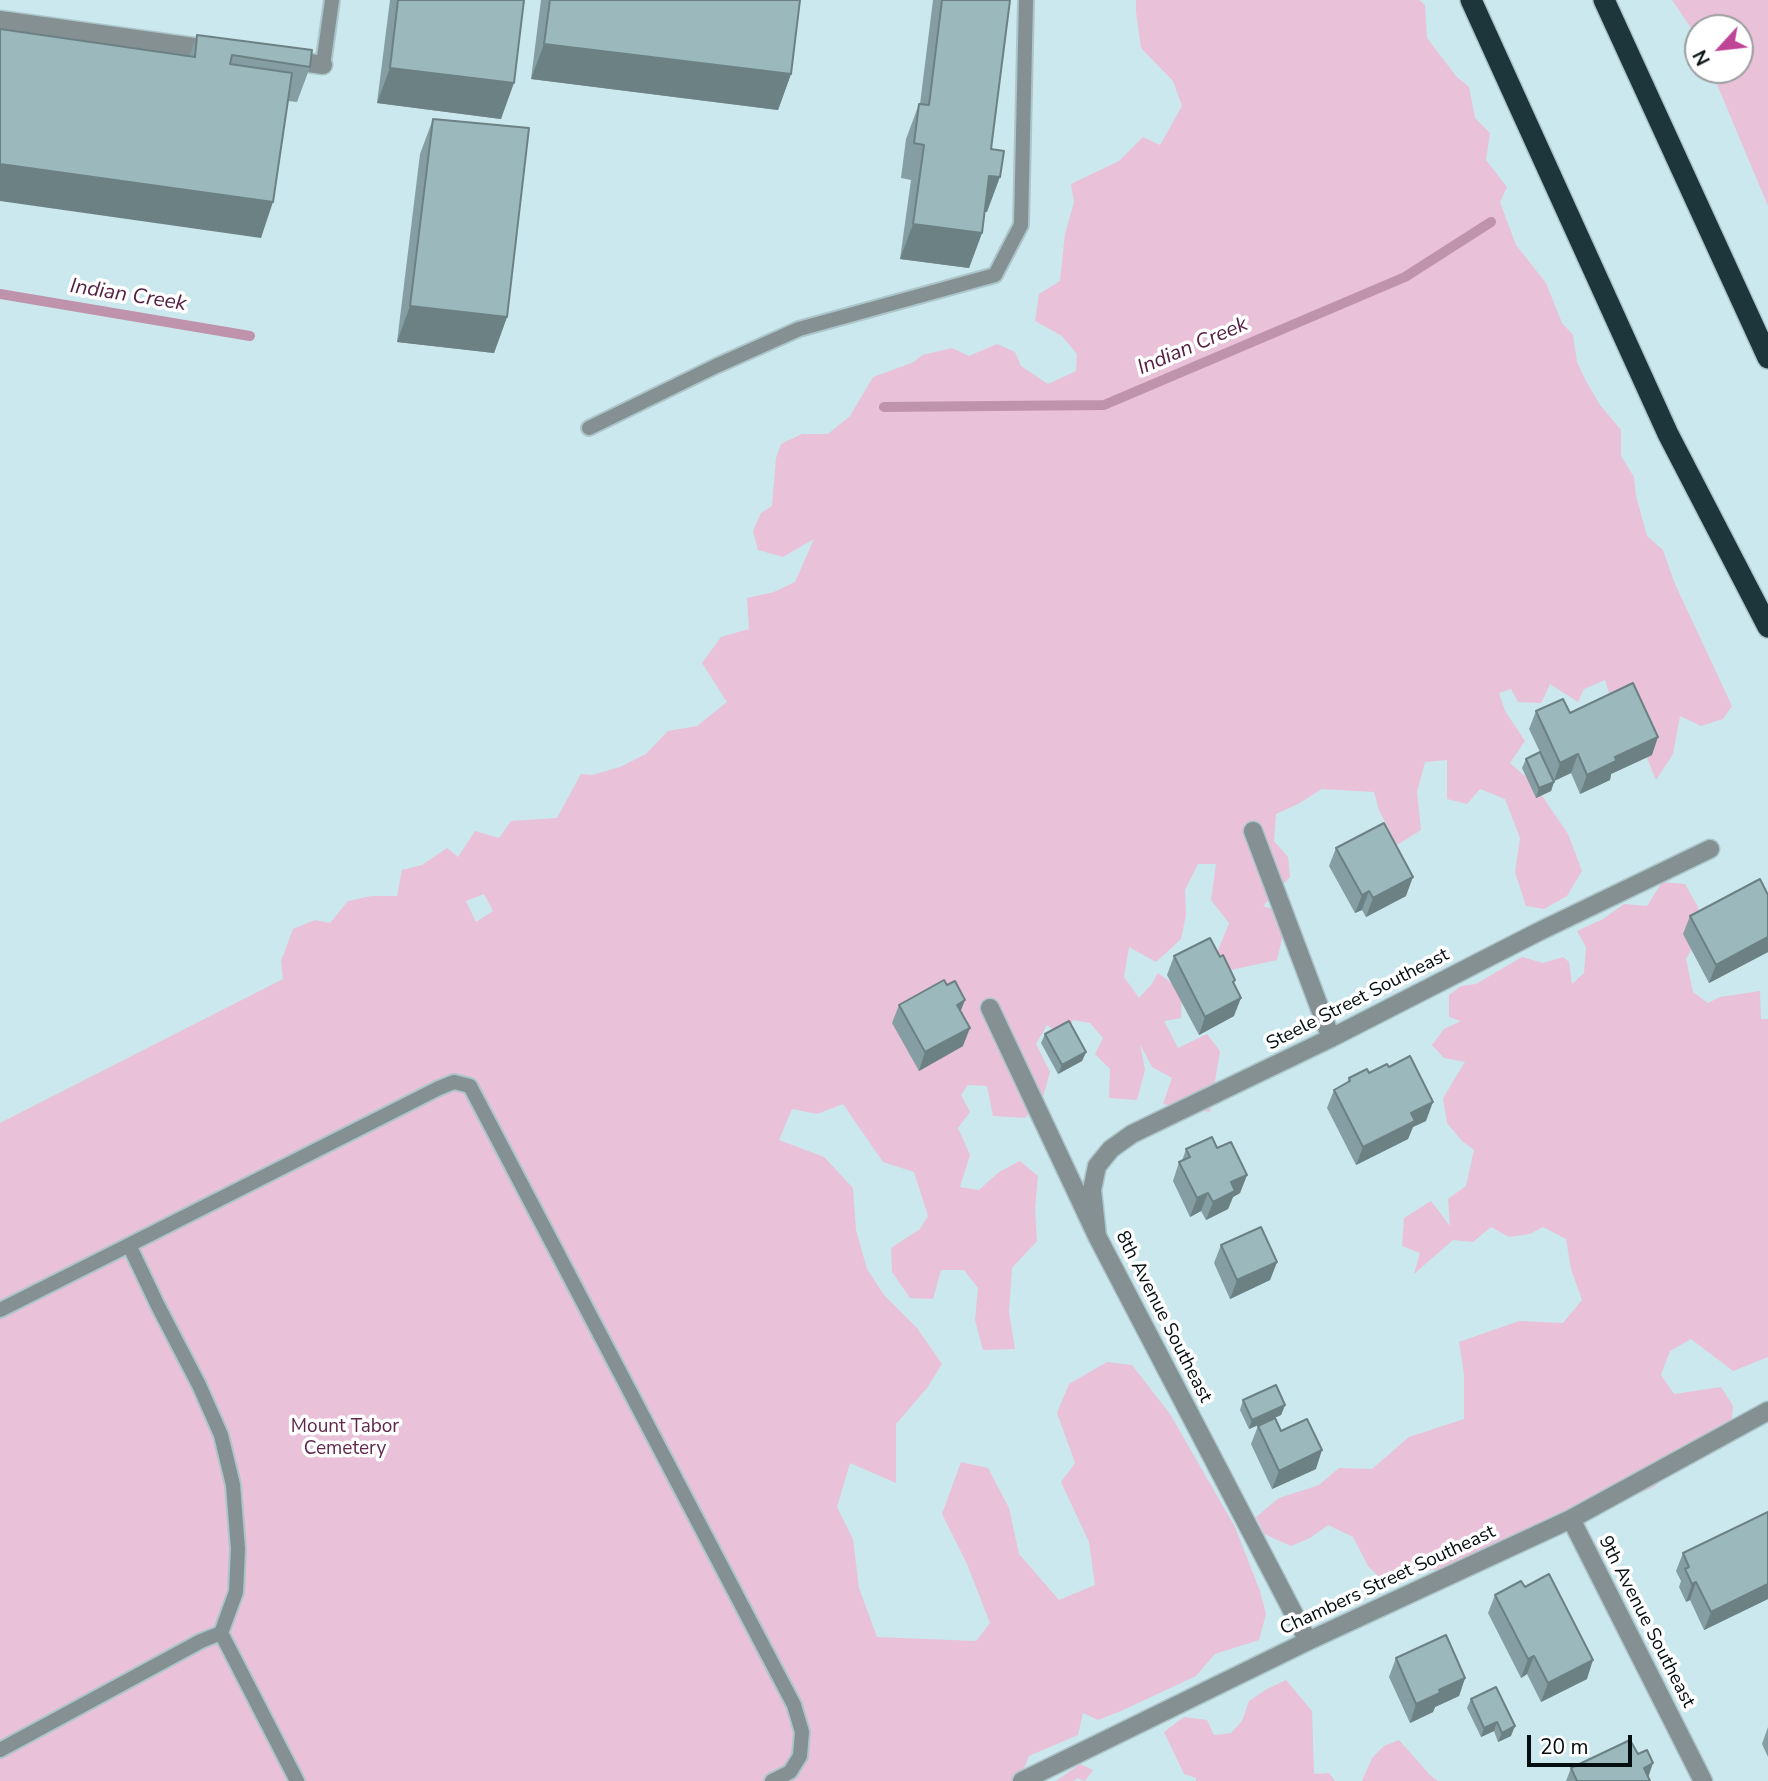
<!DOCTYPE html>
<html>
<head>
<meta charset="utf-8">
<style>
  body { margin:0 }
  #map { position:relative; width:1768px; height:1781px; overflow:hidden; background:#cbe8ee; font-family:"Nunito Sans",sans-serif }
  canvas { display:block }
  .north { position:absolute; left:1684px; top:14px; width:70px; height:70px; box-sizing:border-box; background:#fff; border:2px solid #9b9e9f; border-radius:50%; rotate:243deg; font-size:19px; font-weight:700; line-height:28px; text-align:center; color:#040d0f }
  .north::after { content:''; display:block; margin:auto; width:24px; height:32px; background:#be4496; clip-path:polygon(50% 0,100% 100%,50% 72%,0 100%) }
  .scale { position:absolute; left:1527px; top:1735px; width:105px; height:32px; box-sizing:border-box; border:4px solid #040d0f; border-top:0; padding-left:9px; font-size:21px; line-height:24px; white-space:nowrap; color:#040d0f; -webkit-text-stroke:5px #fff; paint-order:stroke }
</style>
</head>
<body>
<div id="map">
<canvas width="1768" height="1781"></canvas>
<div class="north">N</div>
<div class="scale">20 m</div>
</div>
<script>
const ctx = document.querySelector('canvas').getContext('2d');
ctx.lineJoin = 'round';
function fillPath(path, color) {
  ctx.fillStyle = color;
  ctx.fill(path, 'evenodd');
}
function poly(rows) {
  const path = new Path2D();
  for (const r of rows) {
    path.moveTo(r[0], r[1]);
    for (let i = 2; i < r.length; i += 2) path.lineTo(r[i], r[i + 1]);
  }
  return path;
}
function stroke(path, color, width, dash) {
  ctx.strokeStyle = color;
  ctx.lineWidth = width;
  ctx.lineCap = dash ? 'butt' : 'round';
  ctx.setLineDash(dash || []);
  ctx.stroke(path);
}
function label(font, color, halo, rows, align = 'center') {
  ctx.font = font + ' "Nunito Sans",sans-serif';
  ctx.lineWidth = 7;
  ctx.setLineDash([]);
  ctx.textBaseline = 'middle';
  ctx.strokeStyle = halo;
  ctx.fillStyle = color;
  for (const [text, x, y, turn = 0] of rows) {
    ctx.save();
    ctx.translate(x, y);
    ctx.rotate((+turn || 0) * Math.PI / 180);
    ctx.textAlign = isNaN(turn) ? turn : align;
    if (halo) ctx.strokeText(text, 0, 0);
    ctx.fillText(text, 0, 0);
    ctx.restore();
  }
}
const green = poly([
  [1136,0,1419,0,1425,5,1427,38,1456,76,1469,87,1475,118,1490,133,1486,160,1507,187,1500,202,1516,245,1546,283,1562,323,1573,335,1577,362,1586,381,1600,405,1621,430,1621,456,1634,477,1636,496,1647,536,1663,550,1675,584,1732,706,1723,719,1701,726,1680,716,1673,754,1656,780,1644,750,1610,696,1605,680,1584,689,1578,702,1550,684,1541,703,1518,702,1511,689,1499,693,1505,711,1525,741,1510,763,1534,784,1568,834,1582,871,1567,896,1544,909,1526,906,1515,872,1520,838,1505,799,1480,789,1467,804,1447,799,1447,760,1425,762,1417,792,1421,830,1397,845,1379,810,1374,792,1322,789,1298,804,1276,814,1274,841,1288,857,1290,877,1263,906,1292,916,1284,931,1277,960,1226,971,1215,958,1229,923,1211,900,1216,864,1198,864,1185,890,1186,915,1181,939,1156,962,1129,947,1124,977,1139,998,1151,985,1158,973,1182,991,1181,1018,1164,1021,1178,1048,1207,1034,1220,1051,1210,1112,1163,1104,1172,1078,1152,1067,1140,1044,1145,1070,1137,1100,1109,1098,1110,1069,1095,1054,1103,1038,1090,1023,1073,1020,1065,1038,1047,1025,1036,1044,1050,1072,1043,1097,1025,1118,993,1116,987,1086,968,1085,961,1095,970,1112,958,1128,970,1155,960,1187,979,1190,999,1172,1020,1161,1038,1176,1035,1209,1037,1241,1012,1268,1009,1312,1015,1349,983,1350,975,1320,978,1288,964,1270,941,1270,933,1299,910,1298,892,1272,891,1248,920,1229,928,1216,914,1172,883,1162,843,1104,817,1114,792,1109,779,1140,824,1157,853,1188,856,1230,867,1269,884,1295,917,1328,942,1364,927,1388,896,1424,896,1483,850,1463,837,1507,853,1539,859,1588,877,1637,976,1641,990,1623,967,1564,942,1514,961,1462,988,1468,1009,1508,1019,1554,1059,1600,1095,1585,1089,1542,1061,1482,1075,1463,1057,1413,1069,1384,1107,1362,1132,1365,1170,1414,1235,1527,1260,1591,1266,1614,1259,1640,1215,1654,1196,1676,1121,1711,1098,1720,1083,1713,1078,1735,1029,1756,1019,1781,0,1781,0,1123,283,979,281,961,293,929,315,920,330,923,348,901,372,896,397,896,402,870,422,865,447,848,458,857,475,831,499,838,511,821,557,818,581,774,592,775,620,767,646,754,668,731,697,726,727,702,702,663,721,637,749,629,747,598,774,592,795,582,814,539,783,557,758,550,753,531,761,513,772,506,776,458,781,444,802,434,828,434,850,416,873,377,914,362,922,355,952,348,969,356,997,344,1015,352,1021,366,1048,384,1076,371,1077,354,1062,336,1035,321,1039,294,1060,281,1065,234,1074,202,1071,184,1119,161,1143,137,1160,145,1182,106,1173,81,1141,48,1136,12],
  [484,894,493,911,476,922,466,901],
  [1672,0,1768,0,1768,206,1711,70,1740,70,1740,28,1698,28,1698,38],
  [1662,882,1685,884,1698,907,1700,934,1686,959,1693,992,1708,1003,1720,997,1760,991,1761,1019,1768,1019,1768,1357,1733,1371,1691,1339,1670,1351,1661,1375,1674,1394,1721,1387,1733,1406,1730,1440,1674,1468,1654,1487,1615,1504,1565,1513,1527,1551,1496,1547,1474,1572,1421,1569,1384,1582,1368,1566,1353,1537,1328,1525,1310,1538,1291,1546,1264,1534,1256,1517,1279,1498,1319,1485,1339,1468,1372,1469,1409,1437,1464,1419,1464,1374,1459,1342,1519,1321,1563,1323,1582,1300,1571,1269,1566,1239,1543,1227,1530,1234,1509,1237,1491,1227,1473,1242,1453,1240,1414,1274,1420,1253,1402,1246,1404,1218,1431,1201,1450,1226,1448,1199,1466,1186,1474,1150,1462,1141,1447,1123,1443,1098,1465,1062,1444,1058,1432,1045,1444,1029,1461,1021,1449,1017,1449,995,1461,986,1476,984,1522,957,1543,963,1563,957,1569,962,1572,984,1584,973,1586,947,1577,931,1603,919,1624,904,1647,906],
  [1286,1680,1312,1711,1314,1774,1329,1773,1335,1781,1196,1781,1196,1778,1184,1774,1164,1732,1184,1717,1207,1720,1214,1735,1231,1733,1242,1721,1249,1701,1267,1689],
  [1399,1740,1430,1775,1438,1781,1362,1781,1372,1758,1384,1746],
  [1080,1764,1093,1770,1085,1781,1077,1778,1074,1781,1056,1781]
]);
const stream = poly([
  [0,294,250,336],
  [884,407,1104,405,1405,277,1491,222]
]);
const service = poly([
  [323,65,332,0],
  [589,428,716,366,799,329,995,275,1021,225,1026,0],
  [129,1245,439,1088,454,1082,470,1086,794,1705,802,1732,800,1756,790,1772,772,1781],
  [0,1310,129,1245,158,1306,199,1385,221,1435,233,1485,238,1549,236,1592,221,1633,201,1641,0,1750],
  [221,1633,297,1781]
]);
const minor = poly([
  [0,20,215,50],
  [288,60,323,65],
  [1253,831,1331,1038],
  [990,1008,1097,1236,1308,1641],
  [1097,1236,1092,1190,1097,1166,1111,1149,1132,1134,1331,1038,1538,932,1710,849],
  [1571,1519,1703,1781],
  [1022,1781,1308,1641,1571,1519,1768,1411]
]);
const motorway = poly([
  [1471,0,1668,434,1768,627],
  [1604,0,1768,358]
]);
const wall = poly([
  [390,0,524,0,501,119,377,103],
  [541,0,800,0,791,74,778,110,531,79],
  [933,0,1010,0,991,149,987,212,984,212,982,233,969,268,900,259,911,180,901,178,906,139,919,104,920,104],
  [197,35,310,67,297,102,288,101,261,238,189,56],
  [433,119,507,317,494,353,397,342,420,154],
  [1536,711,1570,713,1652,755,1611,774,1610,780,1580,794,1571,773,1554,781,1551,791,1536,798,1522,768,1526,759,1540,752,1529,729],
  [1336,848,1406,896,1366,917,1362,910,1355,913,1329,866],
  [1768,895,1768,952,1709,983,1683,934,1690,916],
  [1174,956,1234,984,1234,1016,1199,1035,1167,975],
  [899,1005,961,1011,963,1046,919,1071,892,1023],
  [1045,1034,1086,1052,1082,1061,1058,1074,1041,1043],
  [1369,1073,1426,1121,1413,1127,1408,1139,1356,1165,1327,1108,1334,1090,1347,1083,1349,1078],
  [1217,1148,1247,1175,1240,1193,1233,1197,1228,1209,1206,1220,1201,1211,1190,1217,1173,1181,1179,1162,1182,1161,1186,1149],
  [1221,1245,1277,1262,1270,1280,1230,1299,1214,1263],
  [1243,1400,1285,1405,1281,1415,1249,1429,1240,1410],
  [1258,1426,1281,1431,1316,1469,1272,1489,1251,1444],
  [1768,1512,1768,1599,1704,1630,1690,1600,1686,1602,1679,1587,1681,1581,1676,1571,1683,1553],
  [1525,1587,1587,1679,1541,1702,1527,1674,1521,1678,1488,1613,1495,1595],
  [1396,1658,1465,1678,1459,1696,1435,1707,1433,1712,1410,1723,1389,1677],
  [1471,1699,1511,1736,1498,1742,1494,1731,1481,1737,1467,1708],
  [1768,1727,1768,1757,1762,1744],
  [1571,1768,1648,1777,1650,1781,1566,1781]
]);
const shadedWall = poly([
  [544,44,791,74,778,110,531,79],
  [390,68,514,83,501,119,377,103],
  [0,164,273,202,261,238,0,201],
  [989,176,1000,177,987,212,976,211],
  [913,224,982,233,969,268,900,259],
  [410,306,507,317,494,353,397,342],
  [1658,737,1652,755,1611,774,1610,780,1580,794,1587,775,1615,757],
  [1578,754,1571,773,1554,781,1560,763],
  [1554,782,1551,791,1536,798,1539,788],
  [1413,877,1406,896,1366,917,1373,898],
  [1369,891,1362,910,1355,913,1362,895],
  [1768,937,1768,952,1709,983,1716,965],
  [1241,998,1234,1016,1199,1035,1205,1017],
  [965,1000,958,1018,957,1005],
  [970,1028,963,1046,919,1071,925,1052],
  [1086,1052,1082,1061,1058,1074,1062,1065],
  [1433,1102,1426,1121,1413,1127,1408,1139,1356,1165,1363,1147,1411,1113],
  [1247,1175,1240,1193,1233,1197,1228,1209,1206,1220,1213,1202,1231,1182],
  [1208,1193,1201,1211,1190,1217,1197,1198],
  [1277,1262,1270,1280,1230,1299,1237,1280],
  [1285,1405,1281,1415,1249,1429,1252,1420],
  [1322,1450,1316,1469,1272,1489,1279,1471],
  [1696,1582,1690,1600,1686,1602,1692,1584],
  [1768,1584,1768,1599,1704,1630,1711,1612],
  [1534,1656,1527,1674,1521,1678,1528,1659],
  [1593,1660,1587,1679,1541,1702,1548,1683],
  [1465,1678,1459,1696,1435,1707,1433,1712,1410,1723,1416,1704,1439,1690],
  [1497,1722,1494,1731,1481,1737,1484,1728],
  [1515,1726,1511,1736,1498,1742,1502,1733],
  [1653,1763,1647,1781,1644,1768]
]);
const building = poly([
  [398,0,524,0,514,83,390,68,398,0],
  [550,0,800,0,791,74,544,44,550,0],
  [942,0,1010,0,991,149,1004,151,1000,177,989,176,982,233,913,224,924,145,914,143,919,104,929,105,942,0],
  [0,29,195,57,197,35,312,50,310,67,232,55,230,64,292,73,273,202,0,164,0,29],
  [433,119,529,128,507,317,410,306,433,119],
  [1633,683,1658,737,1615,757,1616,761,1587,775,1578,754,1560,763,1536,711,1563,699,1570,713,1633,683],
  [1540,752,1554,782,1539,788,1526,759,1540,752],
  [1384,823,1413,877,1373,898,1369,891,1362,895,1336,848,1384,823],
  [1760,879,1768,895,1768,937,1716,965,1690,916,1760,879],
  [1210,938,1220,957,1223,955,1235,980,1233,982,1241,998,1205,1017,1174,956,1210,938],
  [944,980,947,985,955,981,965,1000,957,1005,970,1028,925,1052,899,1005,944,980],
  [1069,1021,1086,1052,1062,1065,1045,1034,1069,1021],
  [1410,1056,1433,1102,1411,1113,1415,1121,1363,1147,1334,1090,1350,1081,1349,1078,1367,1069,1369,1073,1387,1064,1389,1067,1410,1056],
  [1212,1137,1217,1148,1231,1142,1247,1175,1231,1182,1235,1191,1213,1202,1208,1193,1197,1198,1179,1162,1190,1157,1186,1149,1212,1137],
  [1261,1227,1277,1262,1237,1280,1221,1245,1261,1227],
  [1276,1385,1285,1405,1252,1420,1243,1400,1276,1385],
  [1275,1418,1281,1431,1307,1419,1322,1450,1279,1471,1258,1426,1275,1418],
  [1768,1512,1768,1584,1711,1612,1696,1582,1692,1584,1685,1569,1689,1567,1683,1553,1768,1512],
  [1549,1574,1593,1660,1548,1683,1534,1656,1528,1659,1495,1595,1521,1581,1525,1587,1549,1574],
  [1446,1635,1465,1678,1439,1690,1440,1693,1416,1704,1396,1658,1446,1635],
  [1496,1687,1515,1726,1502,1733,1497,1722,1484,1728,1471,1699,1496,1687],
  [1630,1740,1638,1754,1647,1750,1653,1763,1644,1768,1650,1781,1577,1781,1571,1768,1630,1740]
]);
const streetNames = [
  ["Steele Street Southeast",1358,1000,-27],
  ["8th Avenue Southeast",1163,1317,63],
  ["Chambers Street Southeast",1388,1581,-25],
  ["9th Avenue Southeast",1646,1622,63]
];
const parkNames = [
  ["Mount Tabor",345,1427],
  ["Cemetery",345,1449]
];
const waterNames = [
  ["Indian Creek",128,296,9],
  ["Indian Creek",1193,347,-23]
];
fillPath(green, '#e9c1d8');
stroke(stream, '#c093ad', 10);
stroke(service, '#abc5ca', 18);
stroke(minor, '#abc5ca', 21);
stroke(motorway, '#abc5ca', 24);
stroke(service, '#849092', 14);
stroke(minor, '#849092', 18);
stroke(motorway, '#1d363b', 21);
fillPath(wall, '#859ea3');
fillPath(shadedWall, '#6c8184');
fillPath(building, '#9bb8bd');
stroke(building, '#6c8184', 2);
label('19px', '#040d0f', '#fff', streetNames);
label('19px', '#60294c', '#fff', parkNames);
label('italic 21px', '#531d41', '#fff', waterNames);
</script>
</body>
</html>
